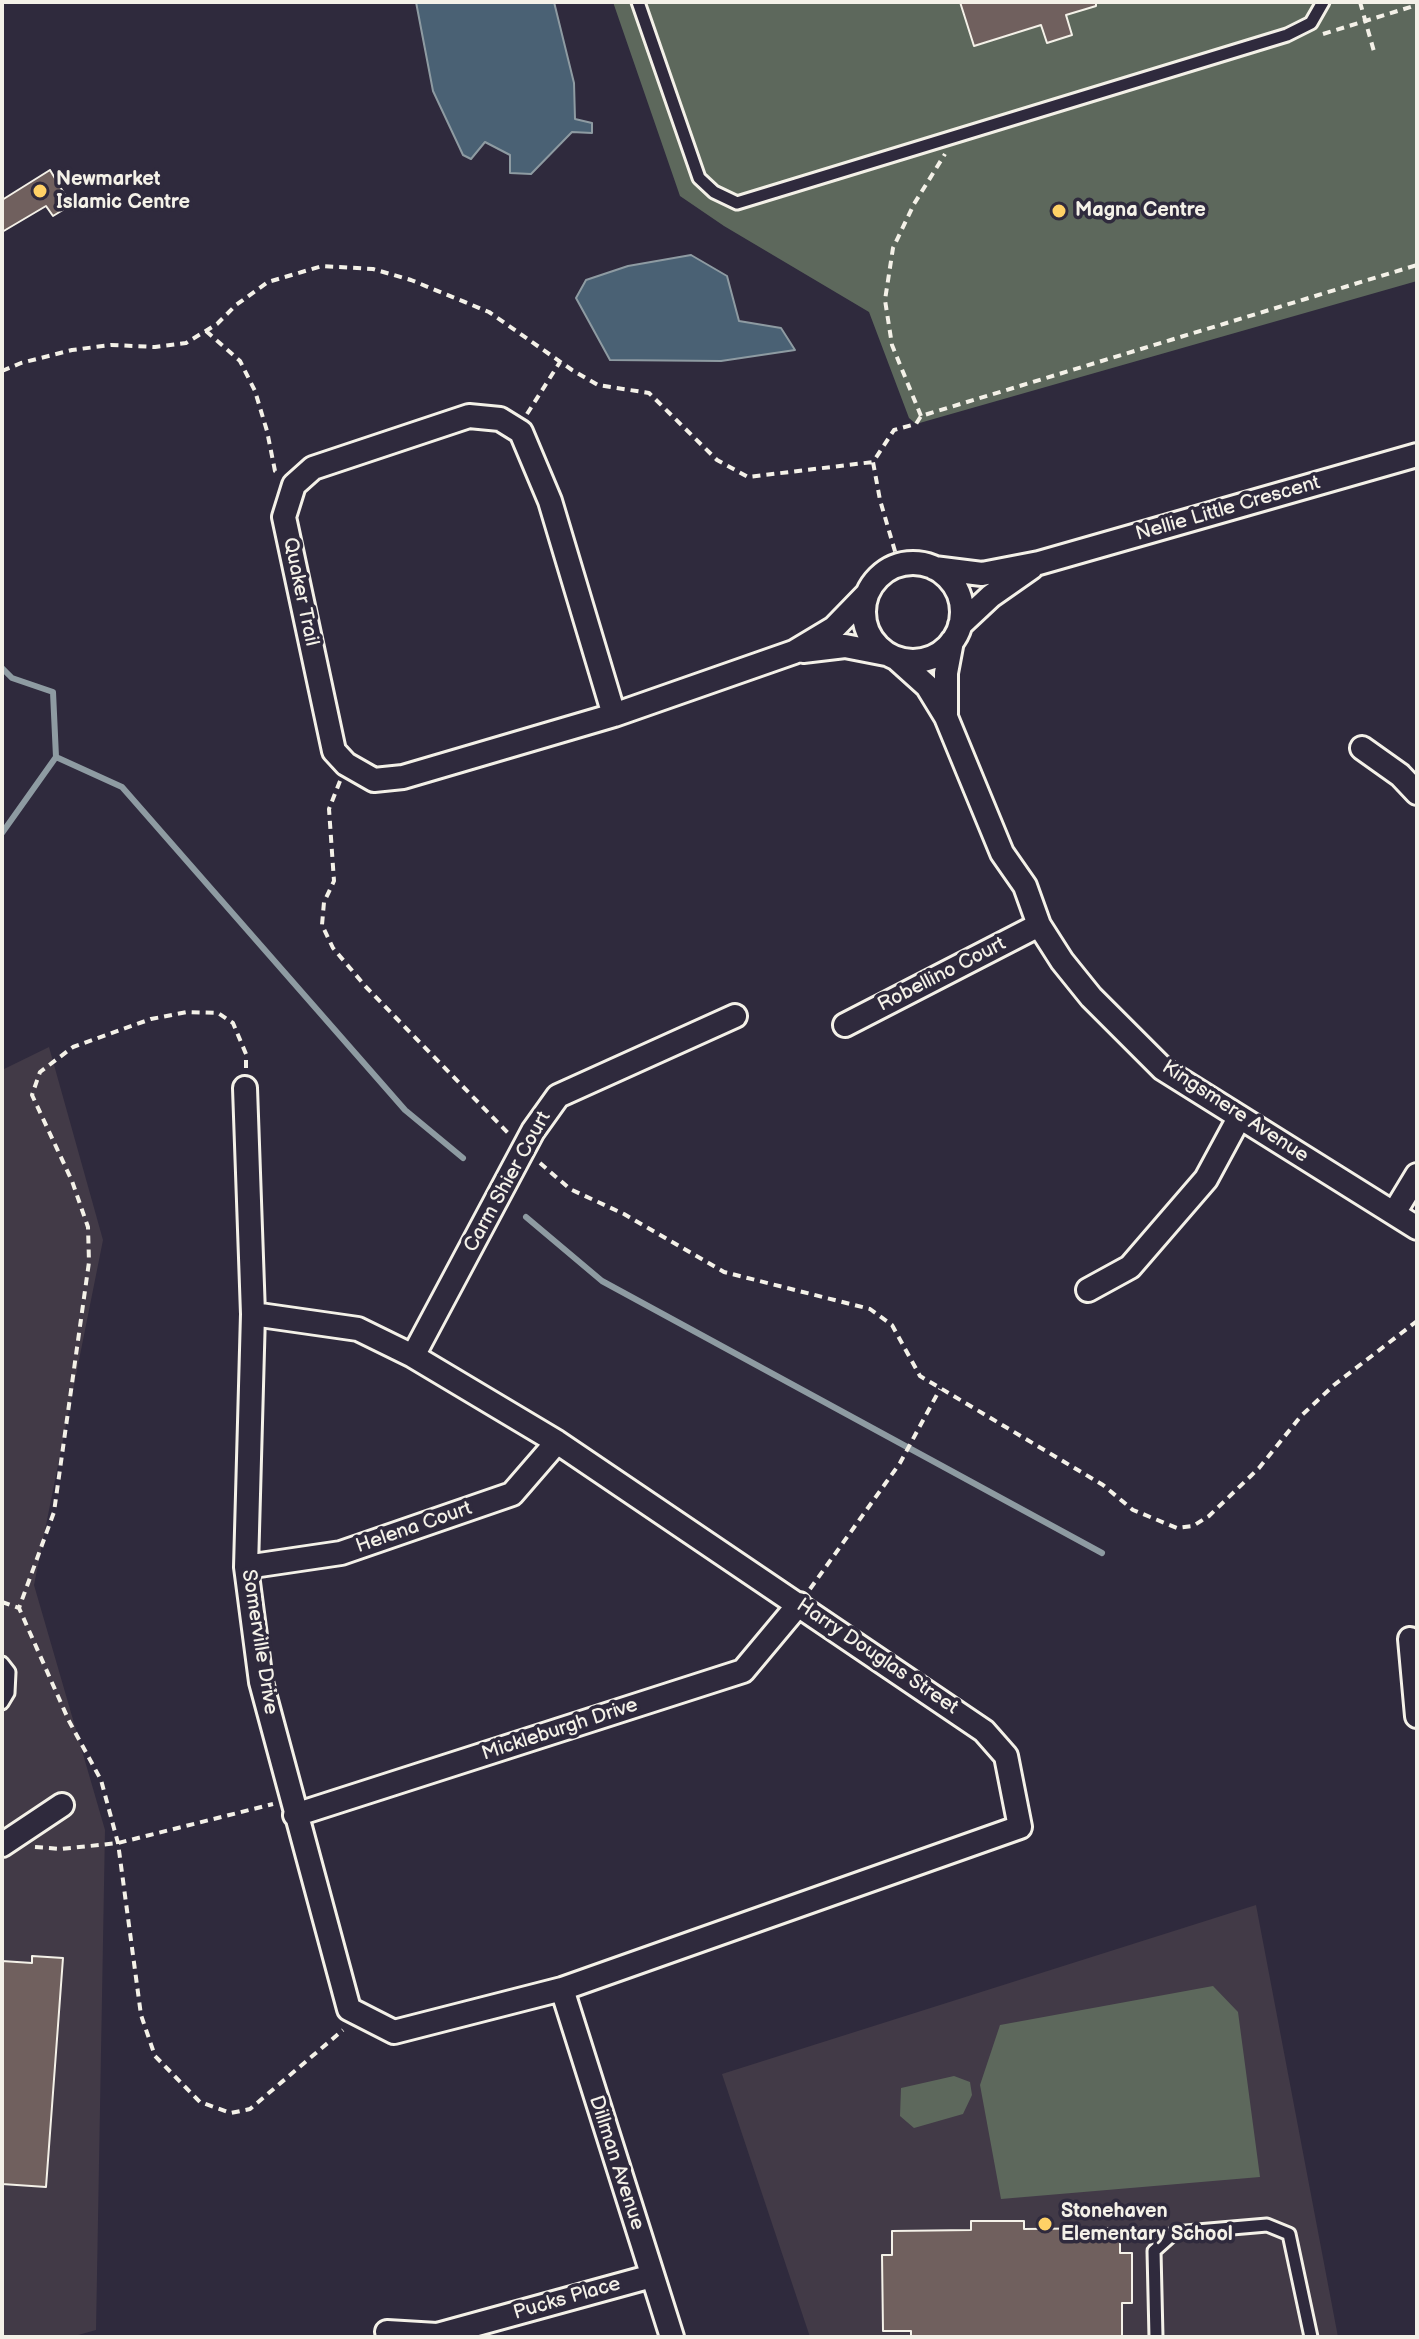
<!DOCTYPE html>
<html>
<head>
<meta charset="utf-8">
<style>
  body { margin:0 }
  #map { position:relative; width:1419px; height:2339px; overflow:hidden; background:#2f2a3d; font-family:"Balsamiq Sans",sans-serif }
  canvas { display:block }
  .frame { position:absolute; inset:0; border:4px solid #f4f1e8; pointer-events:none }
</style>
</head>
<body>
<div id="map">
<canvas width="1419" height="2339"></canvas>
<div class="frame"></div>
</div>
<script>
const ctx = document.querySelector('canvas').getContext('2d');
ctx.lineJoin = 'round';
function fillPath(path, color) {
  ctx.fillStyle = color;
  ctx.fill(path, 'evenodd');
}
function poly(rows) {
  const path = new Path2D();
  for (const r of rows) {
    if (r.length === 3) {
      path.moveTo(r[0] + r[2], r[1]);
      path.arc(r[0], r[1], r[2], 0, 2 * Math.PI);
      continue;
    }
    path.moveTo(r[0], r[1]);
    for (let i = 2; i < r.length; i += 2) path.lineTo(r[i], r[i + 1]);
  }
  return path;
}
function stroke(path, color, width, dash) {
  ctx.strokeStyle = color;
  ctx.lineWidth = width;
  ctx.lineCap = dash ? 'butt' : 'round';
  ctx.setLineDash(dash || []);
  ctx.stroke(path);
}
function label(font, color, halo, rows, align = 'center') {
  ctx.font = font + ' "Balsamiq Sans",sans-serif';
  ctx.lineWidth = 7;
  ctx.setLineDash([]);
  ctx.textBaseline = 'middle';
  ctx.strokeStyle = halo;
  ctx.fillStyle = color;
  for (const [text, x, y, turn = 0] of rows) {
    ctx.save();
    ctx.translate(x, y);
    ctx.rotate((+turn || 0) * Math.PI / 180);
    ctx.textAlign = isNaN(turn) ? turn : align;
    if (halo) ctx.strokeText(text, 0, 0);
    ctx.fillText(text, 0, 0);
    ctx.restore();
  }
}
const built = poly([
  [49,1047,103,1240,34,1585,105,1830,96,2330,71,2337,2,2337,2,1070],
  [1256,1905,1338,2337,810,2337,722,2074]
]);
const green = poly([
  [613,2,1417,2,1417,281,916,424,909,418,869,312,724,226,680,196],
  [1213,1986,1238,2012,1260,2177,1001,2199,980,2085,1000,2025],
  [954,2076,970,2082,972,2095,963,2114,914,2128,900,2116,901,2088]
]);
const water = poly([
  [416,2,554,2,574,83,575,119,592,123,592,133,572,132,531,174,510,173,510,155,485,142,471,159,463,155,433,91,416,2],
  [691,255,727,276,739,321,781,328,795,350,721,361,610,360,576,298,586,280,628,266,691,255]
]);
const stream = poly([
  [2,668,12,678,53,692,56,757,2,833],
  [56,757,122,787,405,1110,463,1158],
  [526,1217,602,1281,1102,1553]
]);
const building = poly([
  [960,2,1096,2,1096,6,1066,15,1072,35,1047,43,1041,25,974,46,960,2],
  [50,170,71,205,53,216,46,206,2,232,2,200,50,170],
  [32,1956,63,1958,46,2187,2,2184,2,1961,32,1963,32,1956],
  [971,2221,1024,2221,1024,2229,1120,2228,1120,2253,1132,2253,1132,2303,1122,2303,1122,2337,911,2337,911,2331,883,2331,882,2255,892,2255,892,2231,971,2230,971,2221]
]);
const path = poly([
  [1360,2,1375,55],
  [1323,34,1417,5],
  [206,331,240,361,255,391,267,431,275,471,279,474],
  [2,371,21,363,72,350,111,345,155,347,186,343,217,324,236,305,268,282,322,266,373,269,411,280,489,312,572,370,598,385,649,393,717,460,748,477,873,462],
  [527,414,560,362],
  [921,416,892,345,885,300,893,248,914,204,945,154],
  [899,565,880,500,873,462,894,430,916,424,921,416,1417,265],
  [340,781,329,809,334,881,324,902,322,925,333,948,366,987,510,1135],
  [246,1068,246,1054,233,1023,218,1013,187,1012,151,1019,73,1047,40,1072,32,1095,72,1181,88,1227,89,1262,54,1512,19,1608,69,1721,101,1780,118,1843,141,2015,155,2056,200,2102,231,2113,250,2109,343,2030],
  [540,1163,570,1189,624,1214,724,1272,870,1309,892,1325,920,1376,1103,1485,1133,1510,1177,1528,1193,1526,1209,1516,1259,1468,1301,1416,1334,1385,1417,1321],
  [810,1589,900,1463,940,1389],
  [2,1602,19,1608],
  [35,1847,61,1849,118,1843,273,1804]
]);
const lane = poly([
  [638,2,699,178,714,192,737,203,1287,35,1311,23,1323,2],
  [2,1663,9,1672,8,1693,2,1703],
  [1156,2337,1154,2251,1174,2233,1267,2225,1289,2234,1311,2337]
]);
const street = poly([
  [913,612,49],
  [934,568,982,574,1039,563,1417,455],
  [960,625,991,596,1031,568],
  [803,651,845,646,886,654],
  [897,659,927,686,946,717,1002,853,1025,886,1039,925,1062,961,1091,997,1163,1069,1417,1228],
  [614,715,550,501,521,432,500,419,469,416,313,468,294,485,284,517,334,751,346,764,374,780,403,777,614,715,794,652,834,628,867,594],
  [946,715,946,673,952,641],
  [1362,748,1400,775,1417,793],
  [845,1025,1039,925],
  [245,1088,253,1314,246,1567,261,1682,349,2009,394,2032,562,1989,1020,1827,1006,1756,984,1731,557,1442,413,1356,358,1329,253,1314],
  [1394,1213,1417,1175],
  [1088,1290,1130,1267,1206,1179,1239,1118],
  [413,1356,533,1131,558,1096,735,1016],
  [246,1567,341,1553,512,1494,557,1442],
  [1410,1639,1417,1716],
  [295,1815,743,1671,799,1604],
  [2,1845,62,1805],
  [562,1989,672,2337],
  [387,2332,437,2335,652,2276]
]);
const markers = [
  [40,191,8,"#ffd166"],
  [1059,211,8,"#ffd166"],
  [1045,2224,8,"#ffd166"]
];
const poiNames = [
  ["Newmarket",56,180],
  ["Islamic Centre",56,203],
  ["Magna Centre",1075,211],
  ["Stonehaven",1061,2212],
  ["Elementary School",1061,2235]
];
const streetNames = [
  ["Nellie Little Crescent",1228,509,-16],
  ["Quaker Trail",300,592,78],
  ["Robellino Court",942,975,-27],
  ["Kingsmere Avenue",1235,1112,33],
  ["Carm Shier Court",508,1182,-61],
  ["Helena Court",414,1528,-19],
  ["Somerville Drive",259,1642,81],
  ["Harry Douglas Street",877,1657,34],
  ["Mickleburgh Drive",560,1730,-18],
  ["Dillman Avenue",616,2163,72],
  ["Pucks Place",567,2299,-16]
];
fillPath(built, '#423a47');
fillPath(green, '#5d685c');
fillPath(water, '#4a6174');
stroke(water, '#8e9ba2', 2);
stroke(stream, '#8e9ba2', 6);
fillPath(building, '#70605e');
stroke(building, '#f4f1e8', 2);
stroke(lane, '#f4f1e8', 17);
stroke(street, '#f4f1e8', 28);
stroke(path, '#f4f1e8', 4, [8, 6]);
stroke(lane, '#2f2a3d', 11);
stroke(street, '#2f2a3d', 22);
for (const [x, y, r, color] of markers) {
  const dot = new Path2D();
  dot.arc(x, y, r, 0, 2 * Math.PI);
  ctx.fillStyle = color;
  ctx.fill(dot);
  stroke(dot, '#2f2a3d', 3);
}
label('bold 20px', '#f4f1e8', '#2f2a3d', poiNames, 'left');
label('20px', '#f4f1e8', '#2f2a3d', streetNames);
</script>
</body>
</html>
